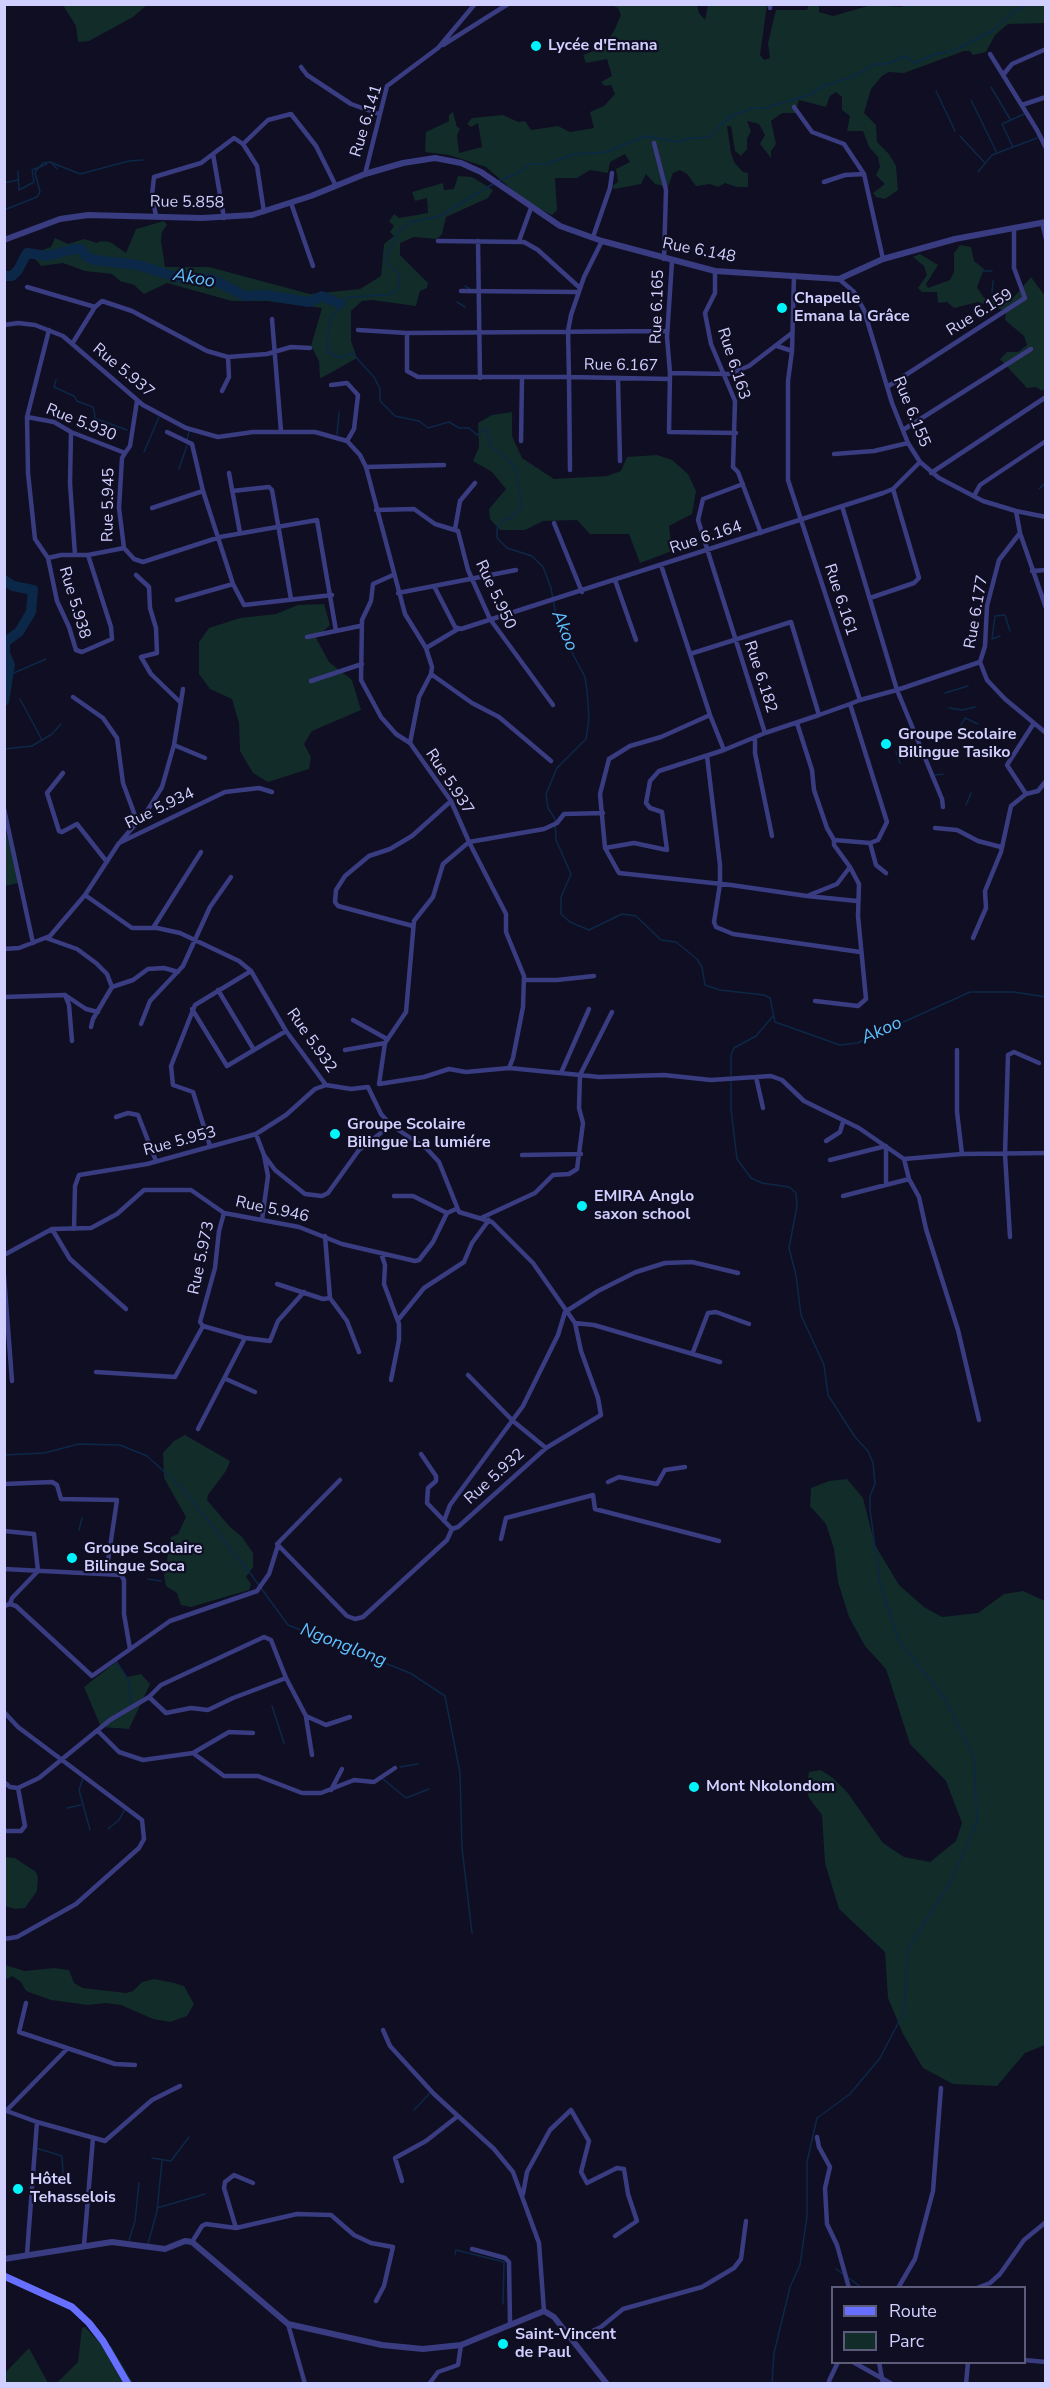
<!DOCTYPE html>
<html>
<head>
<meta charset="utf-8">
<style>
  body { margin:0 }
  #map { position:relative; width:1050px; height:2388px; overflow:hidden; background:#100e22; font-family:"Nunito Sans",sans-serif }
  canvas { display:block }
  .frame { position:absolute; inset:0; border:6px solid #d1cfff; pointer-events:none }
  .legend { position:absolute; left:831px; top:2286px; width:195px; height:78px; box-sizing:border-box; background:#100e22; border:2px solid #5d5b7a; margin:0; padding:8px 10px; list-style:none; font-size:18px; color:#d1cfff }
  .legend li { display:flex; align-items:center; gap:12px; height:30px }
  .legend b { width:30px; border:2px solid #5d5b7a }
</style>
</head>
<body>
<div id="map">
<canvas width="1050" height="2388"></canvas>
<div class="frame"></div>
<ul class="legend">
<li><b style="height:8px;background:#666fff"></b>Route</li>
<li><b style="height:16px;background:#112c29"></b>Parc</li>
</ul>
</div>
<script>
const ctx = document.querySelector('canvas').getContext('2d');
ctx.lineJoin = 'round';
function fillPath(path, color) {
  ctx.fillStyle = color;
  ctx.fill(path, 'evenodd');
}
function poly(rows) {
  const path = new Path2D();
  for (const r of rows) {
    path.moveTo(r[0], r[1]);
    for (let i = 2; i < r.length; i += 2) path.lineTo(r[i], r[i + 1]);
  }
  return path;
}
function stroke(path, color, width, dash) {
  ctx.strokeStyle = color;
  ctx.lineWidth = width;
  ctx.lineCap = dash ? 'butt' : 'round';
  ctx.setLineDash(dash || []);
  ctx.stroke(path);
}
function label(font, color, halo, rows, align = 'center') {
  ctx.font = font + ' "Nunito Sans",sans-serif';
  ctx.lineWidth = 4.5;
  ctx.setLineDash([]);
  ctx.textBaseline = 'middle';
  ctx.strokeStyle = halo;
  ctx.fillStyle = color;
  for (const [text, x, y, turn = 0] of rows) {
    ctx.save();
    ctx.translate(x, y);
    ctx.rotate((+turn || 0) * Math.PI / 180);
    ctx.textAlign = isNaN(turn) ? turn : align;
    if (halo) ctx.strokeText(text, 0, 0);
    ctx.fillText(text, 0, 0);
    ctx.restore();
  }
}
const green = poly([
  [904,4,1045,5,1045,23,1008,24,995,35,986,52,973,55,970,51,964,51,904,73,889,72,882,76,871,89,864,113,876,125,877,142,889,154,896,166,898,190,885,199,876,197,873,193,885,184,876,175,880,167,878,157,869,147,863,131,847,131,850,116,842,110,842,97,836,92,830,96,826,107,799,100,795,113,782,113,771,121,776,144,771,151,771,158,760,144,765,135,759,124,747,121,751,131,747,139,747,149,741,156,735,151,731,126,727,126,731,153,734,162,743,172,748,173,748,187,737,187,725,183,718,187,710,184,696,186,687,174,680,170,673,173,668,187,655,184,646,174,641,184,614,189,612,186,618,182,616,169,630,162,625,154,610,162,608,173,590,170,577,178,555,178,557,210,552,215,525,201,486,167,449,155,425,152,426,132,449,121,449,115,453,112,457,127,460,128,457,136,459,153,482,147,478,123,471,127,467,124,472,118,503,115,518,122,525,121,531,130,558,126,570,132,594,128,590,112,604,106,615,94,611,85,605,86,601,82,612,76,607,59,586,63,583,55,599,49,613,33,621,15,618,8,611,5,697,5,699,13,705,20,708,5,767,5,760,55,764,60,770,58,768,43,776,10,807,10,809,5,819,5,819,12,833,16,871,5,902,7],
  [63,5,147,5,133,17,89,41,78,42,76,26],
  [458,176,472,177,493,190,488,198,446,217,442,234,437,239,414,237,400,243,400,255,428,283,427,288,420,291,416,306,372,300,362,301,351,311,351,341,357,358,323,377,320,378,319,361,311,346,322,308,267,301,232,301,167,283,144,294,134,285,120,281,112,274,85,271,63,263,41,266,31,254,51,247,55,238,68,244,84,239,97,243,101,241,110,242,126,253,136,229,164,221,167,225,162,232,161,241,165,267,209,267,310,294,360,289,381,276,384,244,394,236,390,232,394,226,389,221,394,214,399,218,428,213,427,198,415,201,412,192,443,183,444,190,454,189],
  [960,245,971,247,974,261,984,269,977,287,984,298,997,301,1013,298,1031,277,1045,296,1045,388,1042,391,1036,387,1027,388,1000,359,1007,352,1018,352,1027,345,1024,336,1005,320,1006,311,978,302,954,308,947,302,938,303,937,292,922,292,918,288,927,275,924,266,913,257,920,254,938,265,926,284,928,288,950,280,954,272,954,253],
  [512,412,512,436,522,458,554,479,607,476,621,471,627,457,657,455,672,460,688,474,696,491,692,514,669,526,672,551,640,563,629,534,590,534,577,520,543,521,525,530,500,530,490,519,489,509,506,489,492,472,473,461,479,447,478,423,492,415],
  [324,604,330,625,316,638,329,662,352,680,361,710,312,731,304,744,311,757,309,769,268,782,253,773,240,751,239,723,232,699,210,689,199,674,199,642,209,628,240,618,276,614,298,605],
  [4,826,17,867,18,883,5,886],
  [185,1435,230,1461,226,1471,208,1495,207,1500,230,1527,242,1537,253,1553,253,1567,246,1577,251,1584,249,1590,191,1607,181,1605,177,1593,166,1586,164,1576,171,1537,178,1534,186,1517,164,1478,163,1453,174,1441],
  [847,1479,863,1498,875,1545,899,1585,924,1607,942,1617,978,1613,1004,1594,1023,1591,1045,1601,1045,2045,1025,2053,997,2086,953,2084,923,2068,903,2034,888,1998,885,1952,839,1909,825,1863,822,1815,809,1798,806,1788,809,1772,821,1770,833,1778,847,1792,883,1843,904,1857,930,1862,956,1841,962,1823,946,1781,910,1744,886,1669,865,1646,849,1617,838,1582,834,1549,826,1524,810,1506,811,1488,829,1481],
  [116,1662,127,1677,141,1674,150,1684,129,1729,101,1727,84,1687],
  [5,1857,15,1858,36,1872,38,1877,37,1891,25,1908,15,1909,5,1906],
  [5,1965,25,1971,54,1968,69,1970,74,1983,83,1988,126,1993,133,1991,142,1982,154,1979,174,1983,184,1986,194,2004,187,2016,170,2022,153,2019,121,2005,105,2003,88,2005,51,2000,26,1991,21,1982,12,1976,5,1980],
  [85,2327,105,2348,111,2346,133,2383,56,2384,78,2362,82,2328],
  [29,2348,48,2383,5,2383,5,2373]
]);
const stream = poly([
  [991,87,1010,119],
  [936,91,955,131],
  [971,100,997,153],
  [960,136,984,162],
  [1013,147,1002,124,1024,114],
  [51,162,57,169],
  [18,171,19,190,34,182,32,170,47,164],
  [978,172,992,155,1037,138],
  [498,181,520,172,529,164,546,164,575,154,607,152,645,136,679,142,686,139,710,137,723,122,734,115,752,108,765,108,809,95,824,86,851,77,876,64,888,64,905,56,915,63,935,54,953,51,992,31,1016,10,1029,4],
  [4,183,18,180],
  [493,184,440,216,411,222,399,231,386,257,389,266,400,274,398,287,394,293,386,295,348,297,330,319,327,346,327,351,337,357,343,357,352,353,374,377,380,389,380,401,395,416,419,421,428,428,449,422,459,428,469,428,477,435,486,428,491,447,510,461,516,470,522,507,510,518,502,521,497,529,497,538,507,548,532,556,543,567,551,588,558,626,585,677,587,690,589,719,586,739,557,768,546,794,548,808,555,819,556,840,571,874,561,897,561,914,570,922,589,930,622,914,636,916,661,940,676,942,697,959,702,967,705,985,720,990,764,995,770,998,775,1022,840,1045,857,1043,970,992,1014,992,1046,997],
  [4,210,37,197,40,192,35,172,43,163,50,162,80,174,129,161,143,160],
  [982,271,992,271],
  [465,286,470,289],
  [992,292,993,281],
  [457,302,465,307],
  [56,380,54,387,74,396,77,401,93,407,95,416,89,432],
  [94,418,127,430],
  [337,435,339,412],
  [187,440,189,431],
  [144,452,159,417],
  [179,469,187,445],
  [1039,489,1046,482],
  [1000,636,992,639,995,616,1005,615,1010,631],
  [9,675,46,659],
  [945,693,968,686],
  [20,699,42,740],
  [949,708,962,710,975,707],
  [961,725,965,718,978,724],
  [4,749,32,746,52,734,61,724],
  [896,752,900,763],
  [935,775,943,774],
  [966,805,971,793],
  [4,1455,44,1453,79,1444,120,1445,147,1456,182,1488,250,1573,288,1625,410,1673,445,1696,460,1773,462,1848,472,1933],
  [79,1530,82,1518],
  [148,1579,161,1581],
  [116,1661,129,1681,131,1706],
  [272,1706,284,1743],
  [400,1767,418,1764],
  [83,1778,79,1790,90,1830],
  [383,1779,406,1798,429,1789],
  [67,1808,81,1805],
  [108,1829,119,1820,125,1809],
  [414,2110,430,2093],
  [36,2148,62,2156,63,2173],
  [152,2158,171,2161,189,2137],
  [157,2208,205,2194],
  [129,2240,135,2221,139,2183],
  [148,2244,157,2211,162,2161],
  [455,2254,456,2250,504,2262,503,2304],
  [836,2269,843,2274],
  [849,2278,862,2288],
  [772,2384,774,2353,790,2287,800,2265,807,2216,807,2162,817,2118,850,2094,880,2058,904,2012,908,1949,951,1881,977,1822,974,1758,945,1699,898,1639,880,1583,870,1510,870,1496,875,1484,873,1463,868,1451,855,1437,828,1395,824,1365,801,1315,796,1275,789,1248,797,1206,796,1193,789,1187,762,1183,751,1178,737,1159,731,1109,731,1055,734,1048,756,1036,773,1016]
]);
const river = poly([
  [4,276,12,276,18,270,27,253,47,256,75,249,81,249,87,257,95,260,138,265,176,277,212,279,245,296,264,295,309,302,322,296,340,304],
  [4,580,13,586,33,590,31,612,19,632,5,642,5,653,10,665,4,701]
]);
const minor = poly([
  [770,8,770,4],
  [443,45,508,4],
  [990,54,1037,130,1046,148],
  [301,67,307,75,351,104,379,114],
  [1003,75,1012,64,1046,49],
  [1022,105,1046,97],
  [794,107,812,132,844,144,864,174,883,259],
  [654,143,666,190,664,259],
  [243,144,268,120,291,114,316,146,336,186],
  [213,154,224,218],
  [365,174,387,86,438,48,475,4],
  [824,182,845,175,864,174],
  [291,203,313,266],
  [156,216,152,195,154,177,201,163,234,138,243,144,257,166,264,212],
  [1042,222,1046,239],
  [593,237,610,188,612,173],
  [438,241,524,242,538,250,580,288],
  [478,241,480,378],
  [519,241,531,208],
  [602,241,584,277,571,315,568,331,569,377,670,379],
  [672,261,667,337,670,373,669,432,736,433],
  [715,271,715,293,705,313,711,344,735,401,733,467,738,472,761,533],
  [839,279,854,292,864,310,892,403,908,443,920,462,939,478,983,501,1016,511,1046,517],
  [27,287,95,307],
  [461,291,578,292],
  [272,319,281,431],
  [4,325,18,323,35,325,63,336,143,405,186,428,218,437,253,432,315,432,347,441,360,455,366,467,405,614,426,648,432,667,431,674,419,697,410,743,451,801,469,842,443,864,433,897,414,921,406,1012,385,1043,379,1084,424,1077,449,1069,466,1072,509,1068,580,1075,579,1108,583,1123,577,1169,569,1174,553,1175,535,1193,481,1218],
  [49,330,27,417,54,422,71,432,125,453,130,446,137,401],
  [358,330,407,333,667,331],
  [407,333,407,371,418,377,569,377,570,470],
  [72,344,95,307,102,301,132,311,207,351,228,357,267,354,291,347,310,348],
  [777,346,792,351],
  [670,373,729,374,749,366,792,333],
  [618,379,620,461],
  [331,385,347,383,358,395,354,429,347,441],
  [887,387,1025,298,1014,268,1014,229],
  [222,391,229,377,228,357],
  [27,417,28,473,35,539,48,558],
  [903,430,1031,349],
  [71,432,70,483,75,555],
  [167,432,192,444,203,491,233,584,244,605,332,595],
  [521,441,522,378],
  [834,454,874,451,908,443],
  [366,467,444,465],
  [229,473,240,533],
  [931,473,1046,397],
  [232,491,269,487,272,490,291,599],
  [974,496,980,485,1046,441],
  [842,506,897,690,980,662],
  [152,508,203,491],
  [376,510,414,509,435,524,458,531,468,570,490,619,553,705],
  [1016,511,1020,533,999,560,987,606,985,646,980,662,987,680,1005,699,1046,733],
  [554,523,582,592],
  [455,529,460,501,475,483],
  [1020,533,1046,608],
  [124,548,134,559,143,562,220,537,317,520,336,631],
  [88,555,61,555,48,558,57,601,69,627,76,650,82,652,112,639,111,627,88,555,124,548,119,508,122,458,125,453],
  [661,565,710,715,724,750,765,733,698,520,703,499,743,484],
  [1032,571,1046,570],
  [136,575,149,587,150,608,156,628,157,653,141,657,151,674,181,703],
  [393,575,373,584,371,601,362,620,361,680,381,717,396,734,410,743],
  [615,580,636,640],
  [434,586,455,627,461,629,883,493,893,489,920,462],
  [398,593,516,570],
  [870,598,914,583,919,578,893,489],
  [177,600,233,584],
  [307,637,360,626],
  [426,648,458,629],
  [690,654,791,622,819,715,765,733],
  [431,674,472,703,499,717,551,761],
  [311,681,362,664],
  [73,697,103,718,117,738,123,783,137,821],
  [860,700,897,690,942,799,943,807],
  [710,715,661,737,630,746,609,759,600,794,605,848,619,873,731,885,807,896,837,884,850,867,834,845,834,840,870,843,878,840,887,822,850,704,860,700,788,480,788,381,792,351,794,275],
  [819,715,850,704],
  [797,723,812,770,814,790,827,828,834,840],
  [755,738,755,753,772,836],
  [174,745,205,758],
  [707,756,720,865,720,884,714,922,716,927,733,934,860,952],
  [63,773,47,793,59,831,62,832,77,824,107,862],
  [1026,794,1007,765,1034,723],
  [4,809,33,943],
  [935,828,957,830,978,841,1001,847],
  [121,841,147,811,162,787,174,745,183,689],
  [870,843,876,865,886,873],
  [605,848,634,843,667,850,662,812,650,808,646,803,650,781,659,771,724,750],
  [85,895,119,843,225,792,259,788,272,792],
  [807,896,857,901],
  [413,926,338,906,335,902,336,890,345,876,369,856,390,849,412,836,451,801],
  [153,928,201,852],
  [46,938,77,949,96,963,107,974,112,987,133,980,148,969,164,968,178,972],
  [973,938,986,908,985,891,1001,852,1011,806,1026,794,1038,791,1046,781],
  [4,949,19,948,50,936,85,895,132,928,157,928,180,933,239,961,251,971,286,1031,326,1085,351,1089,368,1087,381,1114,391,1125,427,1149,439,1162,459,1212,492,1222,533,1263,575,1323,581,1351,598,1398,601,1415,546,1448,458,1527,452,1529,447,1540,363,1617,355,1619,347,1616,277,1544],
  [524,980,557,980,594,976],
  [218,990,254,1050],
  [65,995,86,1009,98,1012],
  [4,997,65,995,69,1005,72,1041],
  [815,1001,858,1006,866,999,858,916,859,884,850,867],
  [192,1009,227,1066,286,1031],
  [612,1012,580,1075,599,1077,664,1075,711,1080,771,1076,782,1080,804,1101,859,1128,904,1159,962,1154,1046,1153],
  [353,1020,387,1039],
  [141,1024,150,1001,183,966,210,907,231,877],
  [91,1027,93,1019,112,987],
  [345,1050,385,1043],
  [957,1050,957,1112,962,1154],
  [509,1068,513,1058,523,1007,524,976,506,932,506,914,469,842,544,829,557,823,564,814,603,813],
  [561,1073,589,1009],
  [756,1077,763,1108],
  [116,1117,128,1113,138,1115,156,1161],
  [256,1134,264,1155,268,1176,262,1220],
  [826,1141,840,1132,843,1122],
  [210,1146,193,1092,173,1085,171,1066,195,1005,251,971],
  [264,1155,275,1170,305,1194,322,1196,328,1193,359,1150,391,1125],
  [522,1155,581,1154],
  [904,1159,909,1179,919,1197,926,1229,958,1330,979,1420],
  [830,1160,886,1146,886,1184],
  [394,1196,413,1196,447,1213],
  [843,1196,909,1179],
  [52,1229,70,1259,126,1309],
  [74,1229,75,1186,79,1175,147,1164,256,1134,286,1115,315,1089,326,1085],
  [325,1236,330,1298,347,1321,359,1352],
  [1010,1237,1005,1154,1008,1055,1014,1052,1039,1063],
  [381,1253,385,1265,384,1284,399,1324,399,1340,391,1380],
  [4,1255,52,1229,91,1228,117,1214,144,1190,191,1190,224,1213,299,1227,342,1244,415,1261,419,1260,433,1242,447,1213,456,1209],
  [4,1276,12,1381],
  [277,1284,323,1299,330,1298],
  [398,1320,424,1288,464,1262,472,1243,489,1220],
  [575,1323,594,1325,720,1362],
  [245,1338,270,1341,278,1321,304,1292],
  [693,1352,708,1313,716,1312,749,1324],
  [96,1372,175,1377,203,1326],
  [468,1375,513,1421,546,1448],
  [226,1379,255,1392],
  [198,1429,245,1338,203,1326,200,1322,215,1268,219,1231,224,1213],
  [421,1454,436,1476,436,1481,428,1488,427,1503,452,1529],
  [608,1482,619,1477,657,1484,665,1470,685,1467],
  [4,1484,52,1482,57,1485,61,1499,117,1500,106,1574],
  [444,1521,450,1505,523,1406,558,1335,565,1312,598,1291,636,1272,665,1263,692,1262,738,1273],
  [4,1531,34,1534,38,1571],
  [501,1539,506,1518,593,1495,595,1509,719,1541],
  [4,1569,121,1575,124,1580,124,1614,130,1649],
  [10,1604,16,1606,92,1676,170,1621,257,1591,269,1574,279,1542,340,1480],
  [4,1606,10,1604,12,1598,38,1571],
  [149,1697,166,1713,191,1708,208,1710,233,1698,286,1678],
  [4,1712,18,1727,142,1820,144,1839,139,1848,76,1904,17,1937,4,1939],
  [306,1717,312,1755],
  [98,1731,119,1752,143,1760,193,1753,229,1732,253,1733],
  [193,1753,224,1776,258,1776,302,1793,321,1793,354,1780,374,1782,395,1768],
  [4,1782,10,1787,18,1788,39,1778,110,1720,149,1697,161,1685,264,1637,271,1640,286,1678,306,1716,326,1725,350,1717],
  [331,1790,342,1769],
  [4,1831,21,1831,25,1826,18,1788],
  [26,2003,19,2032,115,2064,135,2065],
  [383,2030,390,2046,434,2094,494,2149,513,2172,539,2243,544,2311],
  [4,2110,37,2122,105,2141,152,2100,180,2086],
  [7,2110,67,2049],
  [817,2137,819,2147,830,2167,825,2188,827,2224,837,2245,849,2288],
  [402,2181,395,2158,426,2141,458,2116],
  [523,2194,527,2172,550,2130,571,2110,589,2141,581,2172,587,2183,617,2168,624,2169,628,2194,637,2221,615,2236],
  [236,2228,224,2188,225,2182,234,2175,253,2183],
  [192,2242,202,2226,206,2224,236,2228,297,2214,331,2215,354,2235,371,2243,393,2247,384,2286,376,2301],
  [84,2245,93,2138],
  [472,2249,505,2258,509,2262,510,2323],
  [27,2254,37,2122],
  [898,2288,915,2259,933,2191,941,2088],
  [977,2288,990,2283,1000,2274,1024,2240,1046,2222],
  [288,2324,305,2384],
  [573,2340,601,2327,623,2309,702,2287,734,2268,741,2259,746,2221],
  [1024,2360,1046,2362],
  [853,2362,892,2384],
  [879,2362,883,2384],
  [829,2381,838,2362],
  [429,2384,438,2372,458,2365,461,2345],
  [966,2384,968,2362]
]);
const tertiary = poly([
  [4,240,60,219,88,215,202,218,252,215,311,196,365,174,403,163,435,158,461,163,481,172,560,226,602,241,715,271,839,279,883,259,955,239,1046,222],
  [4,2259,112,2242,165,2249,185,2241,192,2242,288,2324,382,2345,423,2349,461,2345,544,2311,554,2317,607,2384]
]);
const secondary = poly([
  [4,2276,72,2307,89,2323,103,2341,128,2384]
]);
const markers = [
  [536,46,6,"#00f5fa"],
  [782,308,6,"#00f5fa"],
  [886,744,6,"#00f5fa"],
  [335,1134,6,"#00f5fa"],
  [582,1206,6,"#00f5fa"],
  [72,1558,6,"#00f5fa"],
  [694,1787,6,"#00f5fa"],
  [18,2189,6,"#00f5fa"],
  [503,2344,6,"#00f5fa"]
];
const poiNames = [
  ["Lycée d'Emana",548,46],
  ["Chapelle",794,299],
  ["Emana la Grâce",794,317],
  ["Groupe Scolaire",898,735],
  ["Bilingue Tasiko",898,753],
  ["Groupe Scolaire",347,1125],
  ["Bilingue La lumiére",347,1143],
  ["EMIRA Anglo",594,1197],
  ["saxon school",594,1215],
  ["Groupe Scolaire",84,1549],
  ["Bilingue Soca",84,1567],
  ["Mont Nkolondom",706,1787],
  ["Hôtel",30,2180],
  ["Tehasselois",30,2198],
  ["Saint-Vincent",515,2335],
  ["de Paul",515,2353]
];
const streetNames = [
  ["Rue 6.141",367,121,-73],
  ["Rue 5.858",187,203,1],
  ["Rue 6.148",699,251,11],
  ["Rue 6.165",658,307,-88],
  ["Rue 6.159",980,313,-32],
  ["Rue 6.163",733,364,72],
  ["Rue 6.167",621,366,1],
  ["Rue 5.937",123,371,40],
  ["Rue 6.155",911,412,68],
  ["Rue 5.930",81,423,22],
  ["Rue 5.945",109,505,-89],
  ["Rue 6.164",706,538,-18],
  ["Rue 5.950",495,595,65],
  ["Rue 6.161",840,600,72],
  ["Rue 5.938",74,603,73],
  ["Rue 6.177",977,612,-80],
  ["Rue 6.182",760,677,72],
  ["Rue 5.937",449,782,57],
  ["Rue 5.934",160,809,-26],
  ["Rue 5.932",311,1041,55],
  ["Rue 5.953",180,1142,-15],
  ["Rue 5.946",272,1210,12],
  ["Rue 5.973",202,1258,-78],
  ["Rue 5.932",495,1477,-42]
];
const waterNames = [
  ["Akoo",194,279,10],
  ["Akoo",564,631,68],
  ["Akoo",882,1031,-24],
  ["Ngonglong",343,1646,21]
];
fillPath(green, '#112c29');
stroke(stream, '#0c2848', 1.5);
stroke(river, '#0c2848', 10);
stroke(minor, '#393c81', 4.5);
stroke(tertiary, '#393c81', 6);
stroke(secondary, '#666fff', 7);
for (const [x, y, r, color] of markers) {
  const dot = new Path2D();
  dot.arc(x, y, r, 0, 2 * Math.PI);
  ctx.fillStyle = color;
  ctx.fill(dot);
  stroke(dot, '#100e22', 2);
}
label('bold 16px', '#d1cfff', '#100e22', poiNames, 'left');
label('16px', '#d1cfff', '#100e22', streetNames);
label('italic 18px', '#5dc1ff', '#100e22', waterNames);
</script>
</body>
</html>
